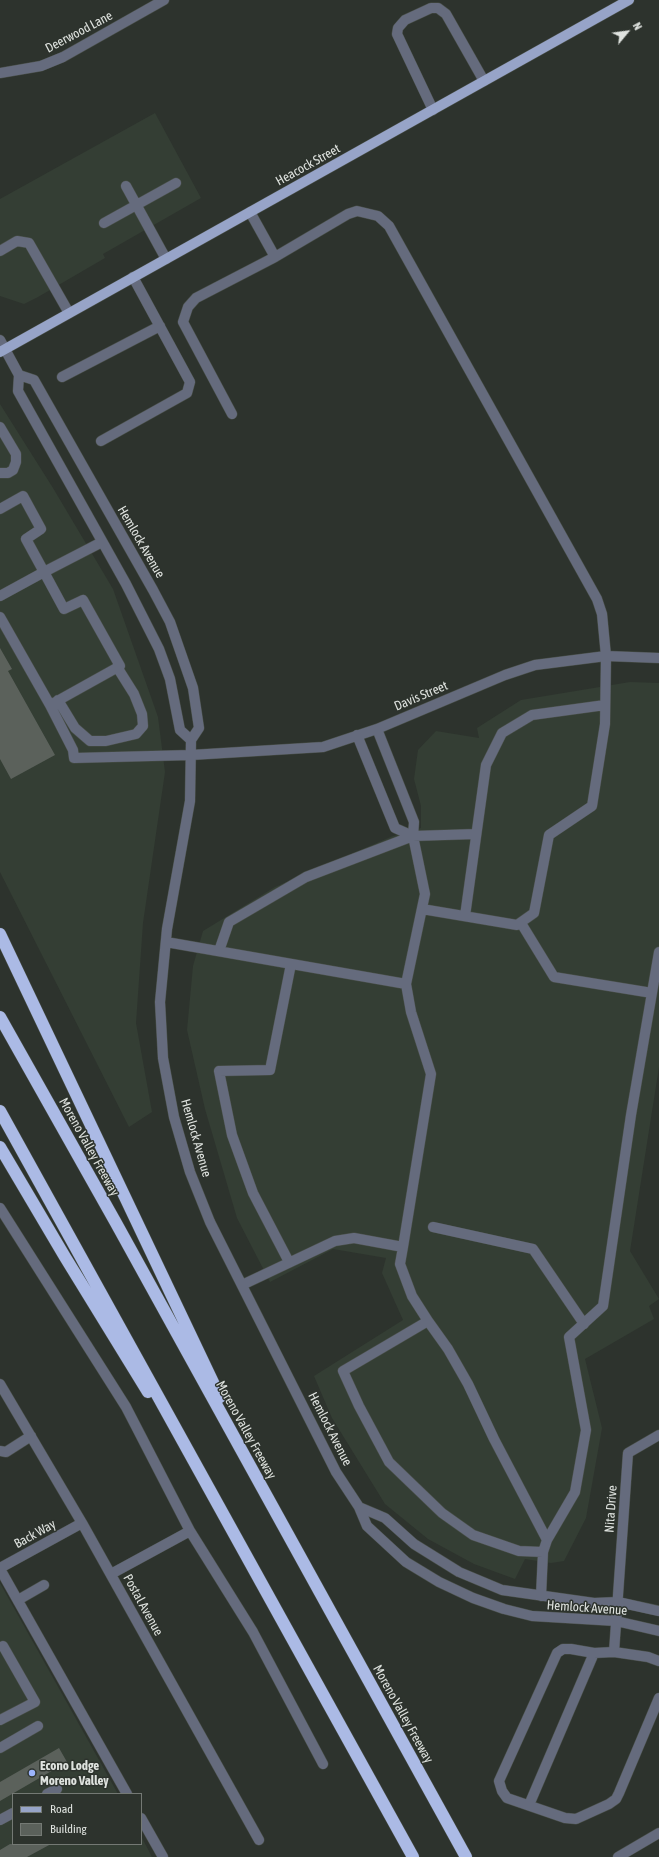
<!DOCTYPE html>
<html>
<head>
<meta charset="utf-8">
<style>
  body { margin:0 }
  #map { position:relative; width:659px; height:1857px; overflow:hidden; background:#2d332d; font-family:"Asap Condensed",sans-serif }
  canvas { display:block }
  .legend { position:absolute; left:12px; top:1793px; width:130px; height:52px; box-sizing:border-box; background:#2d332d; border:1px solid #747974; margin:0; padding:5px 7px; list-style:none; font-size:12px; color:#dfe3df }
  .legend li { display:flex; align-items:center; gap:8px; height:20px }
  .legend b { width:20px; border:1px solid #747974 }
  .north { position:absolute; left:607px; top:12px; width:40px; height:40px; -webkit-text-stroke:3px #2d332d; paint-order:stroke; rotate:61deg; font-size:11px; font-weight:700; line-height:16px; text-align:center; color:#dfe3df }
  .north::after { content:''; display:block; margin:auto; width:14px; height:18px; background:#dfe3df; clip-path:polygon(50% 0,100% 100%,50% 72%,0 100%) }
</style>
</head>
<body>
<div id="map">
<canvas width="659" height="1857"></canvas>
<ul class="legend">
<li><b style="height:5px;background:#97a4c8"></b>Road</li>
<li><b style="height:11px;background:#5b615b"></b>Building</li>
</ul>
<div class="north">N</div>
</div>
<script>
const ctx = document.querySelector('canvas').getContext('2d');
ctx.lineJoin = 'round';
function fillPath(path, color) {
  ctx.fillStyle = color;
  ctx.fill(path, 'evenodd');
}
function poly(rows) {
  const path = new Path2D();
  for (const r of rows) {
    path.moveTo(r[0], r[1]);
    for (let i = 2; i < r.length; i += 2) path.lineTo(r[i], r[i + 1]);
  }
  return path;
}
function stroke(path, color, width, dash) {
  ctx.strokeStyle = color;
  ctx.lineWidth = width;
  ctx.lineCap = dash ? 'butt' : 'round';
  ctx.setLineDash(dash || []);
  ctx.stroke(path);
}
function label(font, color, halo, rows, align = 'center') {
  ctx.font = font + ' "Asap Condensed",sans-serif';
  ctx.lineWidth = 3;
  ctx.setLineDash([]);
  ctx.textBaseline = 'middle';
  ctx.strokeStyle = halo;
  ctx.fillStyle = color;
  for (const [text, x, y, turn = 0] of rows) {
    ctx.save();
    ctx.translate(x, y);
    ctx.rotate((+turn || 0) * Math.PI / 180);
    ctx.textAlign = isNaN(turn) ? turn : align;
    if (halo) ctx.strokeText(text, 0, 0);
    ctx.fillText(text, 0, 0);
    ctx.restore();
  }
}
const built = poly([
  [155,113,201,198,103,254,105,258,38,297,24,304,0,296,0,199],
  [0,404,53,488,113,589,158,717,165,772,143,923,136,1023,152,1112,129,1127,0,872],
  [630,682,659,683,659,1067,630,1251,659,1299,649,1306,654,1319,585,1359,602,1428,586,1518,564,1561,551,1563,525,1559,515,1579,474,1564,428,1539,385,1504,332,1418,314,1376,403,1320,382,1273,386,1258,333,1249,270,1282,237,1218,205,1109,187,1030,193,966,203,931,275,887,393,836,421,828,421,806,414,779,418,750,436,731,479,738,477,728,521,700],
  [0,1583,118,1794,13,1794,13,1844,141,1844,141,1836,152,1857,0,1857]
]);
const building = poly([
  [0,648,12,669,8,671,55,755,11,779,0,759],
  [59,1748,67,1762,0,1801,0,1782],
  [10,1844,51,1844,27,1857,0,1857,0,1850]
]);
const minor = poly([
  [0,73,41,66,63,57,164,0],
  [433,110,397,34,398,28,405,20,431,8,438,8,446,14,484,81],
  [126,186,166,259],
  [250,212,275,257,348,214,357,211,378,216,389,226,597,599,602,614,606,656,605,724,592,806,549,835,534,913,517,925,422,909],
  [104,223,176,183],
  [0,251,17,241,29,243,69,313],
  [0,340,19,375,18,391,126,584,159,649,170,679,180,730,191,740],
  [19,375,34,380,153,590,170,622,193,688,199,728,191,740,190,801,167,929,160,1002,163,1058,174,1117,190,1172,210,1222,336,1472,359,1507,367,1526,406,1562,439,1582,473,1598,504,1609,532,1616,616,1621,659,1631],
  [62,377,160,326],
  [232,414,183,322,188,307,196,298,275,257],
  [0,427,16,454,16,462,13,470,8,473,0,473],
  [101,441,187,393,190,382,133,277],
  [0,509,23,496,41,529,26,539,44,572,0,596],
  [102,542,44,572,64,609,83,600,120,666,50,705,73,750,74,758,191,755,323,747,377,729,505,675,535,665,606,656,659,658],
  [0,617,50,705],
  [58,700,75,728,90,741,106,741,136,734,143,726,142,714,134,694,117,667],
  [377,729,414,822,413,836,425,894,406,984],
  [357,735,395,828,413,836],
  [465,916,486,765,502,733,532,715,605,705],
  [521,923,554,977,652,993],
  [166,942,406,984,411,1012,431,1074,403,1247],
  [219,951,229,922,306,877,413,836,476,834],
  [0,1208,126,1407,190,1531],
  [433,1227,533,1249,584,1324],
  [289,1262,253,1193,232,1135,219,1071,270,1070,291,964],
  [242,1285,335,1241,354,1238,403,1247,400,1264,412,1296,428,1321,343,1371,359,1406,389,1462,442,1513,473,1535,519,1551,543,1552],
  [428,1321,448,1349,468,1384,494,1439,547,1540],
  [0,1384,82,1523,259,1840],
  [0,1451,6,1452,31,1436],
  [359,1507,385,1518,414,1544,459,1572,502,1590,594,1603,618,1602,659,1611],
  [0,1568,82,1523],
  [0,1569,127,1794],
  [111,1574,190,1531,253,1632,323,1764],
  [541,1596,543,1552,547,1540,575,1492,586,1430,569,1337,603,1306,631,1115,659,952],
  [18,1600,44,1585],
  [614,1652,628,1453,659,1435],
  [659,1661,648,1657,614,1652,594,1653,571,1649,563,1649,557,1653,499,1781,502,1791,507,1798,565,1818,576,1819,609,1804,616,1799,619,1793,659,1698],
  [0,1720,35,1702,3,1646],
  [0,1748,38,1726],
  [47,1794,57,1789],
  [529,1805,594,1653],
  [141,1818,163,1857],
  [0,1820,13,1813],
  [618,1857,659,1833]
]);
const major = poly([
  [0,352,629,0]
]);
const highway = poly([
  [0,934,220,1397],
  [0,1017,116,1223,466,1857],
  [0,1111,413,1857],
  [0,1147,65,1257,148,1392]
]);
const markers = [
  [32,1773,4,"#9cb4fd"]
];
const streetNames = [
  ["Deerwood Lane",79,32,-28],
  ["Heacock Street",308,165,-29],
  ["Hemlock Avenue",141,542,60],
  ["Davis Street",421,696,-23],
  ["Hemlock Avenue",196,1138,74],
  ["Moreno Valley Freeway",89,1147,61],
  ["Hemlock Avenue",330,1429,63],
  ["Moreno Valley Freeway",246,1430,61],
  ["Nita Drive",611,1509,-86],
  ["Back Way",35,1534,-29],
  ["Postal Avenue",143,1605,61],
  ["Hemlock Avenue",587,1608,4],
  ["Moreno Valley Freeway",403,1714,61]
];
const poiNames = [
  ["Econo Lodge",40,1766],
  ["Moreno Valley",40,1781]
];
fillPath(built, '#343e34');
fillPath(building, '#5b615b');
stroke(minor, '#494f49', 11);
stroke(major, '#494f49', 11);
stroke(highway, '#494f49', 13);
stroke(minor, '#656b7d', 10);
stroke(major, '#97a4c8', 10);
stroke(highway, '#abbae5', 12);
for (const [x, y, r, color] of markers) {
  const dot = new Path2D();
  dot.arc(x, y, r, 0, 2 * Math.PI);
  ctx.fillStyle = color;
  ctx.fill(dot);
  stroke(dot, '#2d332d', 1.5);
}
label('13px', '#dfe3df', '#2d332d', streetNames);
label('bold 13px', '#dfe3df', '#2d332d', poiNames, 'left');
</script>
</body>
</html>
